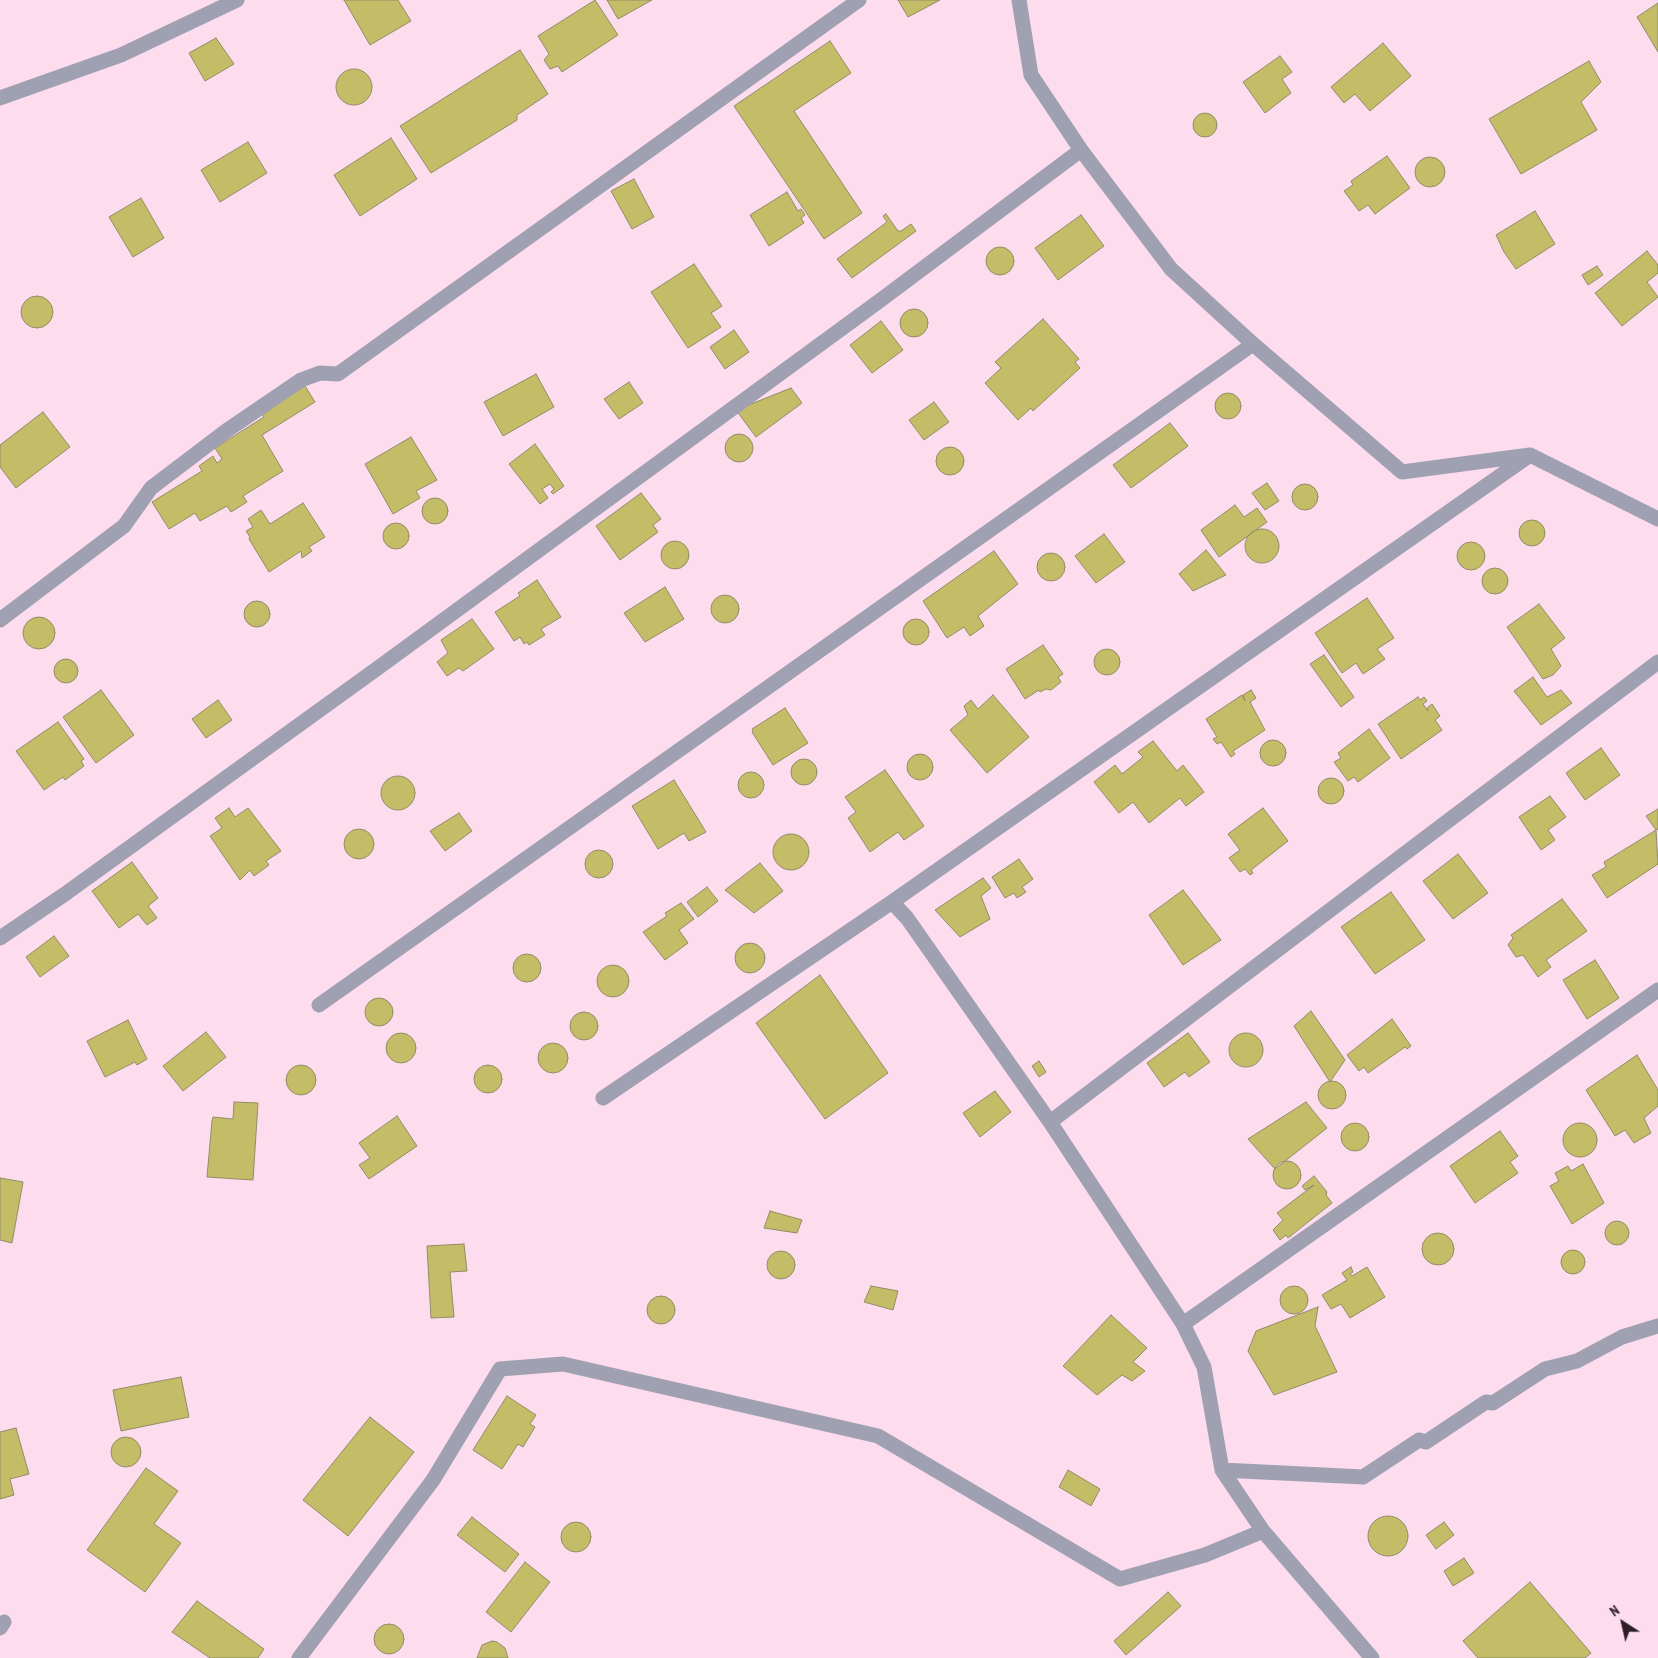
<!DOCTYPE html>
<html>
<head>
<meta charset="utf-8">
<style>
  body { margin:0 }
  #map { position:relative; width:1658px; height:1658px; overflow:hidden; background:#fddcee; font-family:"PT Sans Narrow",sans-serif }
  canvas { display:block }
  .north { position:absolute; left:1598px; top:1598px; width:50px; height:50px; -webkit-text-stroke:4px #fddcee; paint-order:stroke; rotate:325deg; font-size:14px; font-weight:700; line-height:20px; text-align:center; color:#2d1e27 }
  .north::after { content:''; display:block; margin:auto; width:18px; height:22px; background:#2d1e27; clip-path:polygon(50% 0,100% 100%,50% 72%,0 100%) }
</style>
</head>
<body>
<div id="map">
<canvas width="1658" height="1658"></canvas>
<div class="north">N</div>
</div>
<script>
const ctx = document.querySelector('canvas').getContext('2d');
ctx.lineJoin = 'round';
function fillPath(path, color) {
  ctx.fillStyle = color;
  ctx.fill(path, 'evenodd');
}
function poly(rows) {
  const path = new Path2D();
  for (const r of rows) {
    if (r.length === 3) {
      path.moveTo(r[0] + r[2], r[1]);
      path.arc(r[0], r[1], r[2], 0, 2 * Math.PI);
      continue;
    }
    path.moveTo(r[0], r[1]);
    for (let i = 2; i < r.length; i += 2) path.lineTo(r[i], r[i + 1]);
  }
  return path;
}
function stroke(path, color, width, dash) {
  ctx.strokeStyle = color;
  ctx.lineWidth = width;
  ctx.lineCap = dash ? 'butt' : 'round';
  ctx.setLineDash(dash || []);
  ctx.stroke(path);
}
const building = poly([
  [344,0,398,0,411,21,370,45,344,0],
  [595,0,618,35,562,72,558,66,550,69,544,60,549,54,538,36,595,0],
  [607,0,652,0,618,19,607,0],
  [898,0,940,0,908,17,898,0],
  [1658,3,1658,52,1637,17,1658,3],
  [216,38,234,64,205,81,189,53,216,38],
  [830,41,851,73,794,111,862,213,824,239,734,106,830,41],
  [1383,43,1411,76,1370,111,1355,94,1344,103,1331,87,1383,43],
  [520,50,548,94,517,115,517,120,431,173,400,126,520,50],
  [1280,56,1292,72,1282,79,1291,93,1265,113,1243,82,1280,56],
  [1589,61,1601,82,1581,102,1597,130,1521,174,1489,119,1589,61],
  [354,87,18],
  [1205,125,12],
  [391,138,417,179,360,216,334,175,391,138],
  [248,142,267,173,220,202,201,170,248,142],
  [1387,156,1410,188,1375,214,1368,205,1359,211,1344,191,1353,185,1351,181,1387,156],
  [1430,172,15],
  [634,179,654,217,632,229,611,191,634,179],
  [787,192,798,211,801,209,805,215,801,218,804,223,769,246,750,215,787,192],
  [141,198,164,238,133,257,109,217,141,198],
  [1535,211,1555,244,1516,269,1504,252,1496,235,1535,211],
  [886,214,898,231,901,231,911,224,916,231,852,278,837,259,887,222,883,216,886,214],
  [1081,215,1104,246,1058,280,1035,248,1081,215],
  [1000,261,14],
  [1647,251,1658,265,1658,273,1647,282,1658,297,1622,326,1595,293,1647,251],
  [694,264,722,306,711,313,721,327,688,348,651,292,694,264],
  [1597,266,1603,275,1588,285,1582,275,1597,266],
  [37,312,16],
  [914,323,14],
  [1043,319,1079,359,1075,362,1080,368,1033,411,1031,408,1018,420,985,383,1001,368,995,362,1043,319],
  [881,321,903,350,872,373,850,345,881,321],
  [734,330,749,352,725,369,710,347,734,330],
  [536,374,554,407,503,436,484,402,536,374],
  [629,382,643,403,619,419,604,399,629,382],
  [305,386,315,402,262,435,283,471,243,496,247,502,231,512,227,506,200,521,195,513,169,529,152,502,202,471,199,466,213,456,217,463,222,459,215,448,264,417,262,413,305,386],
  [791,388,802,403,756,437,736,410,791,388],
  [1228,406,13],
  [934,402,949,422,924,440,909,420,934,402],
  [43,412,70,447,16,488,0,467,0,445,43,412],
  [1170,423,1188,446,1131,488,1113,465,1170,423],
  [739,448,14],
  [411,437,437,480,416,491,420,498,393,514,365,464,411,437],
  [535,444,564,486,553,494,551,492,554,489,550,484,542,489,548,498,540,504,509,464,535,444],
  [950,461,14],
  [1267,483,1279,501,1265,510,1252,493,1267,483],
  [1305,497,13],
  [641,493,661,519,653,525,658,532,620,560,596,526,641,493],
  [435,511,13],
  [303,503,325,537,309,547,312,551,302,558,301,551,269,572,249,539,250,537,246,531,253,527,248,519,261,510,270,524,303,503],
  [1235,505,1244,517,1257,508,1267,522,1219,557,1201,530,1235,505],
  [1532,533,13],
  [396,536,13],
  [1262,546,17],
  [1104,534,1125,562,1096,583,1075,556,1104,534],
  [675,555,14],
  [1471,556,14],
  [1206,550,1226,575,1193,591,1179,574,1206,550],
  [994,551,1018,584,978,616,984,626,970,636,964,627,947,638,923,601,994,551],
  [1051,567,14],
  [1495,581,13],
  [537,580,561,617,541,629,545,635,529,645,527,642,524,644,520,637,514,641,495,612,520,596,518,593,537,580],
  [665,587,684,619,645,642,624,613,665,587],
  [725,609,14],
  [1367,598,1394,638,1377,649,1385,659,1363,674,1356,663,1342,673,1315,633,1367,598],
  [257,614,13],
  [1539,604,1565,638,1551,649,1561,666,1553,675,1543,679,1507,627,1539,604],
  [39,633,16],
  [916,632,13],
  [472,619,494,649,463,671,459,668,447,676,437,662,448,653,441,640,472,619],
  [1043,645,1063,674,1058,677,1061,682,1051,690,1046,689,1040,692,1039,690,1025,699,1006,669,1043,645],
  [1107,662,13],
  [1324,655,1354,697,1341,707,1310,664,1324,655],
  [66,671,12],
  [1533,677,1547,697,1561,690,1572,703,1541,725,1514,691,1533,677],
  [101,690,134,735,96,763,63,717,101,690],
  [1251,690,1256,698,1250,702,1265,730,1233,751,1235,754,1231,757,1221,742,1217,744,1213,739,1217,737,1206,719,1242,695,1245,701,1243,695,1251,690],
  [993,695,1029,737,987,773,950,730,968,715,964,706,971,700,978,709,993,695],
  [1418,697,1420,700,1424,697,1427,701,1423,704,1428,711,1427,708,1432,704,1440,716,1435,720,1442,730,1401,759,1378,724,1418,697],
  [218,700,232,720,206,738,192,719,218,700],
  [785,708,808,743,773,765,752,732,753,731,752,729,785,708],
  [58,722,84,759,81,761,84,766,65,780,63,777,44,790,16,751,58,722],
  [1369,729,1390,758,1358,782,1354,777,1348,781,1334,762,1341,758,1338,753,1369,729],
  [1273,753,13],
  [1153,741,1177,771,1183,765,1204,792,1186,806,1180,798,1149,823,1133,802,1119,813,1094,782,1115,765,1122,774,1143,757,1138,752,1153,741],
  [1601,748,1620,775,1585,800,1566,773,1601,748],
  [920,767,13],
  [804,772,13],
  [885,770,924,826,904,840,898,832,870,852,848,818,856,812,845,797,885,770],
  [751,785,13],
  [398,793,17],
  [1331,791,13],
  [674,780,706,832,689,841,684,833,658,849,632,806,674,780],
  [1550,796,1566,817,1548,830,1555,840,1541,850,1519,817,1550,796],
  [229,808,235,817,248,808,281,851,266,861,269,865,254,876,250,870,240,880,210,836,222,828,215,818,229,808],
  [1263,808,1288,841,1251,870,1253,873,1250,875,1245,869,1240,872,1229,858,1240,850,1228,834,1263,808],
  [1658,809,1658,829,1656,830,1646,816,1658,809],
  [459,813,472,831,445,851,430,831,459,813],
  [359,844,15],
  [1656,830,1658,864,1607,898,1592,875,1606,867,1604,862,1656,830],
  [791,852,18],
  [599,864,14],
  [1458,854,1488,893,1453,919,1423,881,1458,854],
  [1019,859,1033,879,1022,887,1026,892,1017,898,1014,893,1005,898,992,877,1019,859],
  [132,862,158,898,148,906,157,918,147,925,138,914,119,928,92,891,132,862],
  [760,863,783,891,754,913,725,890,760,863],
  [983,878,991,888,981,896,990,919,960,937,935,910,983,878],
  [707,887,718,901,698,917,687,902,707,887],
  [1183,890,1221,940,1183,965,1149,915,1183,890],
  [1391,892,1425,940,1375,974,1341,927,1391,892],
  [1562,899,1587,931,1546,960,1551,967,1538,977,1523,955,1516,957,1508,945,1513,938,1511,935,1562,899],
  [681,903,694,919,679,930,688,943,665,960,643,932,667,916,665,913,681,903],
  [54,936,69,956,40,977,26,957,54,936],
  [750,958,15],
  [527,968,14],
  [1595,960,1619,998,1587,1019,1563,980,1595,960],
  [613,981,16],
  [820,975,888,1073,825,1119,756,1023,820,975],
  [379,1012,14],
  [1311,1011,1345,1060,1330,1082,1294,1026,1311,1011],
  [584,1026,14],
  [1392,1019,1411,1046,1407,1049,1405,1047,1368,1073,1364,1067,1359,1071,1347,1055,1392,1019],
  [128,1020,147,1059,137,1065,135,1062,105,1077,87,1041,128,1020],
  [206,1032,226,1057,183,1091,163,1066,206,1032],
  [1246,1050,17],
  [401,1048,15],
  [1188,1033,1210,1062,1189,1077,1185,1072,1164,1087,1147,1063,1188,1033],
  [553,1058,15],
  [1637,1055,1658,1090,1658,1106,1644,1118,1651,1133,1634,1143,1625,1130,1615,1136,1586,1090,1637,1055],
  [1039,1061,1046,1072,1039,1077,1032,1066,1039,1061],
  [301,1080,15],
  [488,1079,14],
  [1332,1095,14],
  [995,1091,1011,1112,980,1137,963,1113,995,1091],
  [234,1102,258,1103,253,1180,207,1177,212,1121,213,1117,233,1119,234,1102],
  [1306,1102,1327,1128,1275,1169,1248,1139,1306,1102],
  [397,1116,417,1146,369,1179,359,1165,370,1158,359,1143,397,1116],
  [1355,1137,14],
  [1580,1140,17],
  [1500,1131,1518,1156,1510,1162,1518,1173,1475,1203,1450,1166,1500,1131],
  [1287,1175,14],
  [1583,1164,1604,1203,1572,1224,1550,1186,1559,1181,1555,1173,1568,1166,1571,1171,1583,1164],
  [1314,1176,1327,1192,1326,1195,1332,1203,1288,1238,1286,1235,1280,1240,1273,1230,1283,1220,1277,1213,1314,1185,1305,1190,1302,1186,1314,1176],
  [0,1178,23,1182,12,1243,0,1240,0,1178],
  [770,1211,802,1220,797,1233,764,1228,770,1211],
  [1617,1233,12],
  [1438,1249,16],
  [464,1244,467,1271,450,1272,454,1317,431,1318,427,1246,464,1244],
  [1573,1262,12],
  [781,1265,14],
  [1351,1267,1353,1272,1350,1274,1352,1276,1367,1267,1385,1297,1350,1318,1341,1304,1331,1309,1322,1295,1347,1280,1342,1273,1351,1267],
  [871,1286,898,1291,893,1310,864,1302,871,1286],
  [1294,1300,14],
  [661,1310,14],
  [1318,1307,1315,1326,1337,1372,1274,1395,1248,1351,1256,1331,1318,1307],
  [1111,1315,1147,1348,1133,1362,1145,1371,1132,1381,1122,1375,1097,1395,1063,1366,1111,1315],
  [181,1377,189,1417,121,1431,113,1390,181,1377],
  [507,1396,536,1415,530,1424,535,1427,523,1447,518,1444,502,1469,473,1450,507,1396],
  [370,1417,414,1452,348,1536,303,1500,370,1417],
  [16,1428,29,1474,10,1479,14,1495,0,1499,0,1432,16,1428],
  [126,1452,15],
  [146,1468,178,1491,154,1524,181,1543,145,1592,87,1550,146,1468],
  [1068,1470,1100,1489,1091,1506,1059,1487,1068,1470],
  [1388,1536,20],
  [472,1517,519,1554,505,1572,457,1535,472,1517],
  [1444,1522,1454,1535,1436,1549,1426,1535,1444,1522],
  [576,1537,15],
  [1464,1558,1474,1573,1453,1586,1444,1571,1464,1558],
  [525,1562,550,1582,511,1632,486,1612,525,1562],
  [1530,1582,1591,1653,1585,1658,1478,1658,1463,1641,1530,1582],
  [1168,1592,1181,1606,1126,1655,1114,1641,1168,1592],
  [197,1601,264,1649,258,1658,210,1658,172,1632,197,1601],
  [389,1639,15],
  [492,1641,497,1642,505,1648,508,1658,477,1658,482,1645,492,1641]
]);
const minor = poly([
  [1019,0,1031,75,1081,150,1171,269,1253,344,1402,472,1530,455,1658,519],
  [0,98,121,55,237,0],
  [0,620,124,526,151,488,226,431,301,380,320,373,338,374,859,0],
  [892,902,907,918,1050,1122,1183,1324,1204,1367,1222,1470,1263,1531,1372,1658],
  [0,938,65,894,382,665,878,302,1081,150],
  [319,1005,1253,344],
  [603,1098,892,902,1530,455],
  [1050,1122,1658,662],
  [1183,1324,1658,990],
  [1222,1470,1363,1477,1419,1440,1426,1442,1486,1402,1493,1403,1545,1369,1577,1361,1622,1337,1658,1326],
  [0,1628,4,1622],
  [299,1658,433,1480,500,1369,563,1364,878,1436,1120,1579,1205,1555,1263,1531]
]);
fillPath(building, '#c4bc67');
stroke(building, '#908d66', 1);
stroke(minor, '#9fa0b1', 15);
</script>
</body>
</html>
